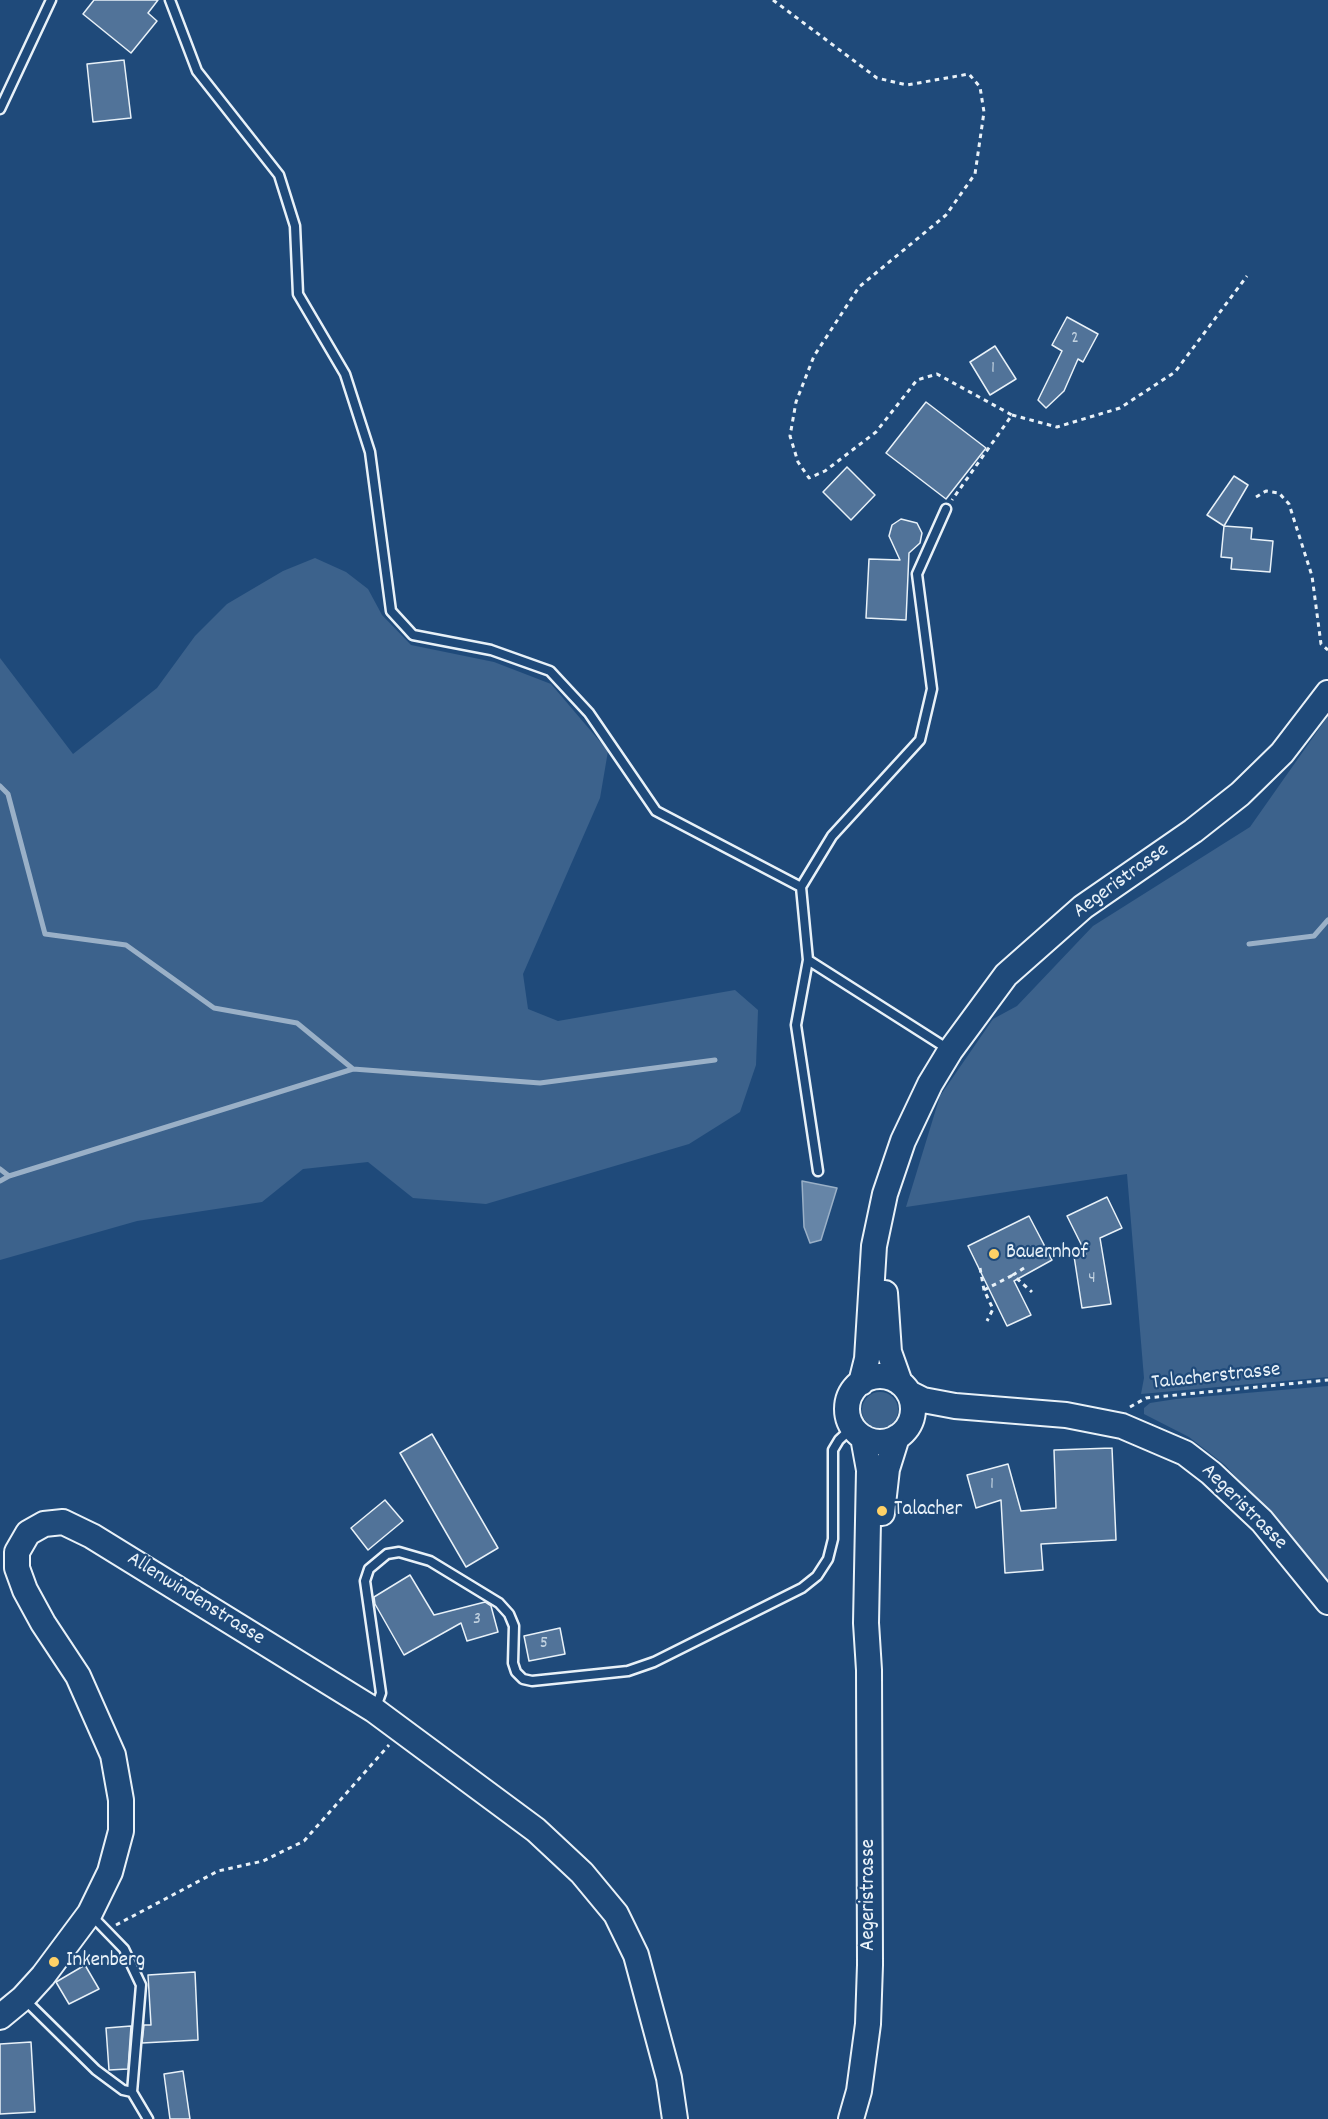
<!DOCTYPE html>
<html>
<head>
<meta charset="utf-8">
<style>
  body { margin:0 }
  canvas { display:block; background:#1f4a7a }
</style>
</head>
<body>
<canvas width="1328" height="2119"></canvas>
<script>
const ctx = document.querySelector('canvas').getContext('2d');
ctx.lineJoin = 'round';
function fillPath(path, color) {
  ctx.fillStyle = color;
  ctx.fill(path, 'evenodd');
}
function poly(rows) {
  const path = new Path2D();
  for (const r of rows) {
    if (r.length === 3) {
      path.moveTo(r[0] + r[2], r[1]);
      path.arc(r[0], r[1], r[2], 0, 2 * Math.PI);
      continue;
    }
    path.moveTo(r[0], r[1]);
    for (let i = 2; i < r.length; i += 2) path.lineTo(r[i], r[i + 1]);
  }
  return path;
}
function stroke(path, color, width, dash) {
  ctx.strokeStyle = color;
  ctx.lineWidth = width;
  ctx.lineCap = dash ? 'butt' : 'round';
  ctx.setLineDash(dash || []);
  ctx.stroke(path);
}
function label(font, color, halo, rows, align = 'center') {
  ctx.font = font + ' Dekko,sans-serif';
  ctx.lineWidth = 4.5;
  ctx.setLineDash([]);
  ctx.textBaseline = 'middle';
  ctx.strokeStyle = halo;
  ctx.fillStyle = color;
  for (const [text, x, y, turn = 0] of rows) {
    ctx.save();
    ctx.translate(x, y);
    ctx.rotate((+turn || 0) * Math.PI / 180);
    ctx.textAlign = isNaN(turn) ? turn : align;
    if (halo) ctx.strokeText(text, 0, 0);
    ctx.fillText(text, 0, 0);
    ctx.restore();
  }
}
const green = poly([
  [315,558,346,572,368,589,382,615,411,645,494,662,551,684,608,751,600,798,523,974,528,1009,558,1021,735,990,758,1010,756,1065,740,1112,689,1144,486,1204,413,1198,368,1162,303,1169,262,1202,137,1221,0,1260,0,658,73,754,157,688,195,636,227,604,283,571],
  [1328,716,1328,1377,1141,1394,1144,1378,1127,1174,906,1207,940,1096,993,1019,1017,1006,1093,926,1250,827],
  [1328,1386,1328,1590,1265,1509,1225,1465,1189,1437,1144,1414,1144,1408,1150,1403,1176,1399],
  [880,1410,18]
]);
const water = poly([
  [802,1181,837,1188,821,1240,810,1243,804,1227,802,1181]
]);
const stream = poly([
  [0,786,8,794,45,934,126,945,214,1008,297,1023,353,1069],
  [1249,944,1314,936,1328,920],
  [0,1169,9,1176,353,1069,540,1083,715,1060],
  [0,1181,9,1176]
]);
const building = poly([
  [94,0,158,0,148,13,157,21,131,53,83,14,94,0],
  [124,60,131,118,93,122,87,64,124,60],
  [1067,317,1098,334,1083,362,1078,359,1064,391,1046,408,1038,400,1062,351,1052,345,1067,317],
  [995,346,1016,379,990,395,970,362,995,346],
  [926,402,986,448,946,499,886,453,926,402],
  [847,467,875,495,851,520,823,492,847,467],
  [1234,476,1248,485,1224,526,1207,515,1234,476],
  [901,519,917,523,922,533,920,543,909,553,906,620,866,618,869,559,900,560,889,536,892,525,901,519],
  [1224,526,1252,528,1251,539,1273,541,1270,572,1231,569,1232,558,1221,557,1224,526],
  [1107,1197,1122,1228,1100,1238,1111,1304,1082,1308,1074,1256,1086,1254,1067,1216,1107,1197],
  [1029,1216,1052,1260,1014,1281,1031,1315,1007,1326,968,1246,1029,1216],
  [432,1434,498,1548,466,1567,400,1453,432,1434],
  [1112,1448,1116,1540,1041,1544,1043,1570,1005,1573,1001,1500,976,1508,967,1475,1008,1464,1021,1511,1056,1508,1054,1450,1112,1448],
  [385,1500,403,1521,368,1550,351,1528,385,1500],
  [410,1575,434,1615,485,1602,491,1606,498,1632,467,1641,461,1623,404,1655,375,1604,374,1597,410,1575],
  [560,1628,565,1654,529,1661,524,1636,560,1628],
  [85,1965,99,1989,69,2004,56,1982,85,1965],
  [195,1972,198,2040,142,2043,144,2025,151,2025,148,1975,195,1972],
  [131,2026,128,2069,109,2070,106,2028,131,2026],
  [31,2042,35,2112,0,2114,0,2044,31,2042],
  [183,2071,190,2119,170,2119,164,2074,183,2071]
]);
const path = poly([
  [773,0,877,78,907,85,969,74,980,87,984,112,975,174,946,215,859,287,814,356,796,402,790,436,798,462,809,478,825,471,876,432,917,380,937,374,1012,415,952,500],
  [1012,415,1057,427,1120,408,1175,372,1247,276],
  [1256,497,1266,491,1279,493,1289,504,1312,576,1321,644,1328,650],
  [980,1268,984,1290,993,1309,987,1321],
  [1024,1268,1013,1275,1032,1292],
  [984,1290,1013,1275],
  [1130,1407,1146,1398,1328,1380],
  [839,1423,838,1407,842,1391],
  [116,1925,218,1871,263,1861,304,1841,389,1745]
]);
const lane = poly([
  [170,0,197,71,279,175,295,226,298,294,345,374,370,452,391,611,413,635,491,650,550,671,589,713,656,811,801,887,808,960,948,1049],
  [0,109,51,0],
  [801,887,832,836,920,740,932,689,917,574,946,509],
  [808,960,796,1025,818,1171],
  [375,1710,381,1693,365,1581,369,1569,387,1554,399,1552,430,1561,499,1603,509,1614,514,1626,513,1663,516,1672,523,1679,532,1681,628,1671,654,1662,802,1588,817,1576,828,1559,833,1539,833,1450,839,1440,853,1427],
  [90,1914,124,1949,141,1985,132,2092,148,2119],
  [24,1999,96,2070,123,2090,132,2092]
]);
const secondary = poly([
  [885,1293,889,1352,900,1383],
  [880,1409,33],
  [861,1383,867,1359,874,1246,885,1194,903,1141,930,1084,950,1051,1006,975,1083,907,1193,831,1240,794,1282,753,1328,693],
  [909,1393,923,1400,955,1406,1066,1415,1122,1426,1185,1453,1211,1473,1262,1521,1328,1602],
  [882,1513,887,1469,897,1437],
  [0,2017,23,1998,43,1976,90,1913,110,1872,121,1831,121,1800,113,1755,78,1676,43,1623,25,1590,17,1568,17,1552,28,1533,44,1524,63,1522,92,1536,374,1710,536,1830,582,1873,616,1914,636,1955,669,2078,675,2119],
  [851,2119,859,2091,868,2024,870,1965,869,1670,866,1623,869,1470,863,1437]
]);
const markers = [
  [994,1254,6,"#ffd166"],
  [882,1511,6,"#ffd166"],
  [54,1962,6,"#ffd166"]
];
const numberNames = [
  ["2",1075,340],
  ["1",993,370],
  ["4",1092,1280],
  ["1",992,1486],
  ["3",477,1621],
  ["5",544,1645]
];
const streetNames = [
  ["Aegeristrasse",1122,882,-36],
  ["Talacherstrasse",1216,1378,-6],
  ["Aegeristrasse",1243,1508,45],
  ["Allenwindenstrasse",195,1600,32],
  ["Aegeristrasse",870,1895,-90]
];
const poiNames = [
  ["Bauernhof",1006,1254],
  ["Talacher",894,1511],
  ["Inkenberg",66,1962]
];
fillPath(green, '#3c628c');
fillPath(water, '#6685a7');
stroke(water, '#9ab0c7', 1.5);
stroke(stream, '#9ab0c7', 5);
fillPath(building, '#517399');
stroke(building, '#e8f1f8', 1.5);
stroke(lane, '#e8f1f8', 13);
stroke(secondary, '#e8f1f8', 28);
stroke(path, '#e8f1f8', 3, [4.5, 4.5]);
stroke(lane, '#1f4a7a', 8);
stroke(secondary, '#1f4a7a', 24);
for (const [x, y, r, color] of markers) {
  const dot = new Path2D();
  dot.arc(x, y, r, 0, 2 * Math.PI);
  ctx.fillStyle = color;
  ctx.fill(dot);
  stroke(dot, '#1f4a7a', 2);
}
label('18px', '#c2d2e0', null, numberNames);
label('21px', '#e8f1f8', '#1f4a7a', streetNames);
label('21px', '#e8f1f8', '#1f4a7a', poiNames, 'left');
</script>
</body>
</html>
